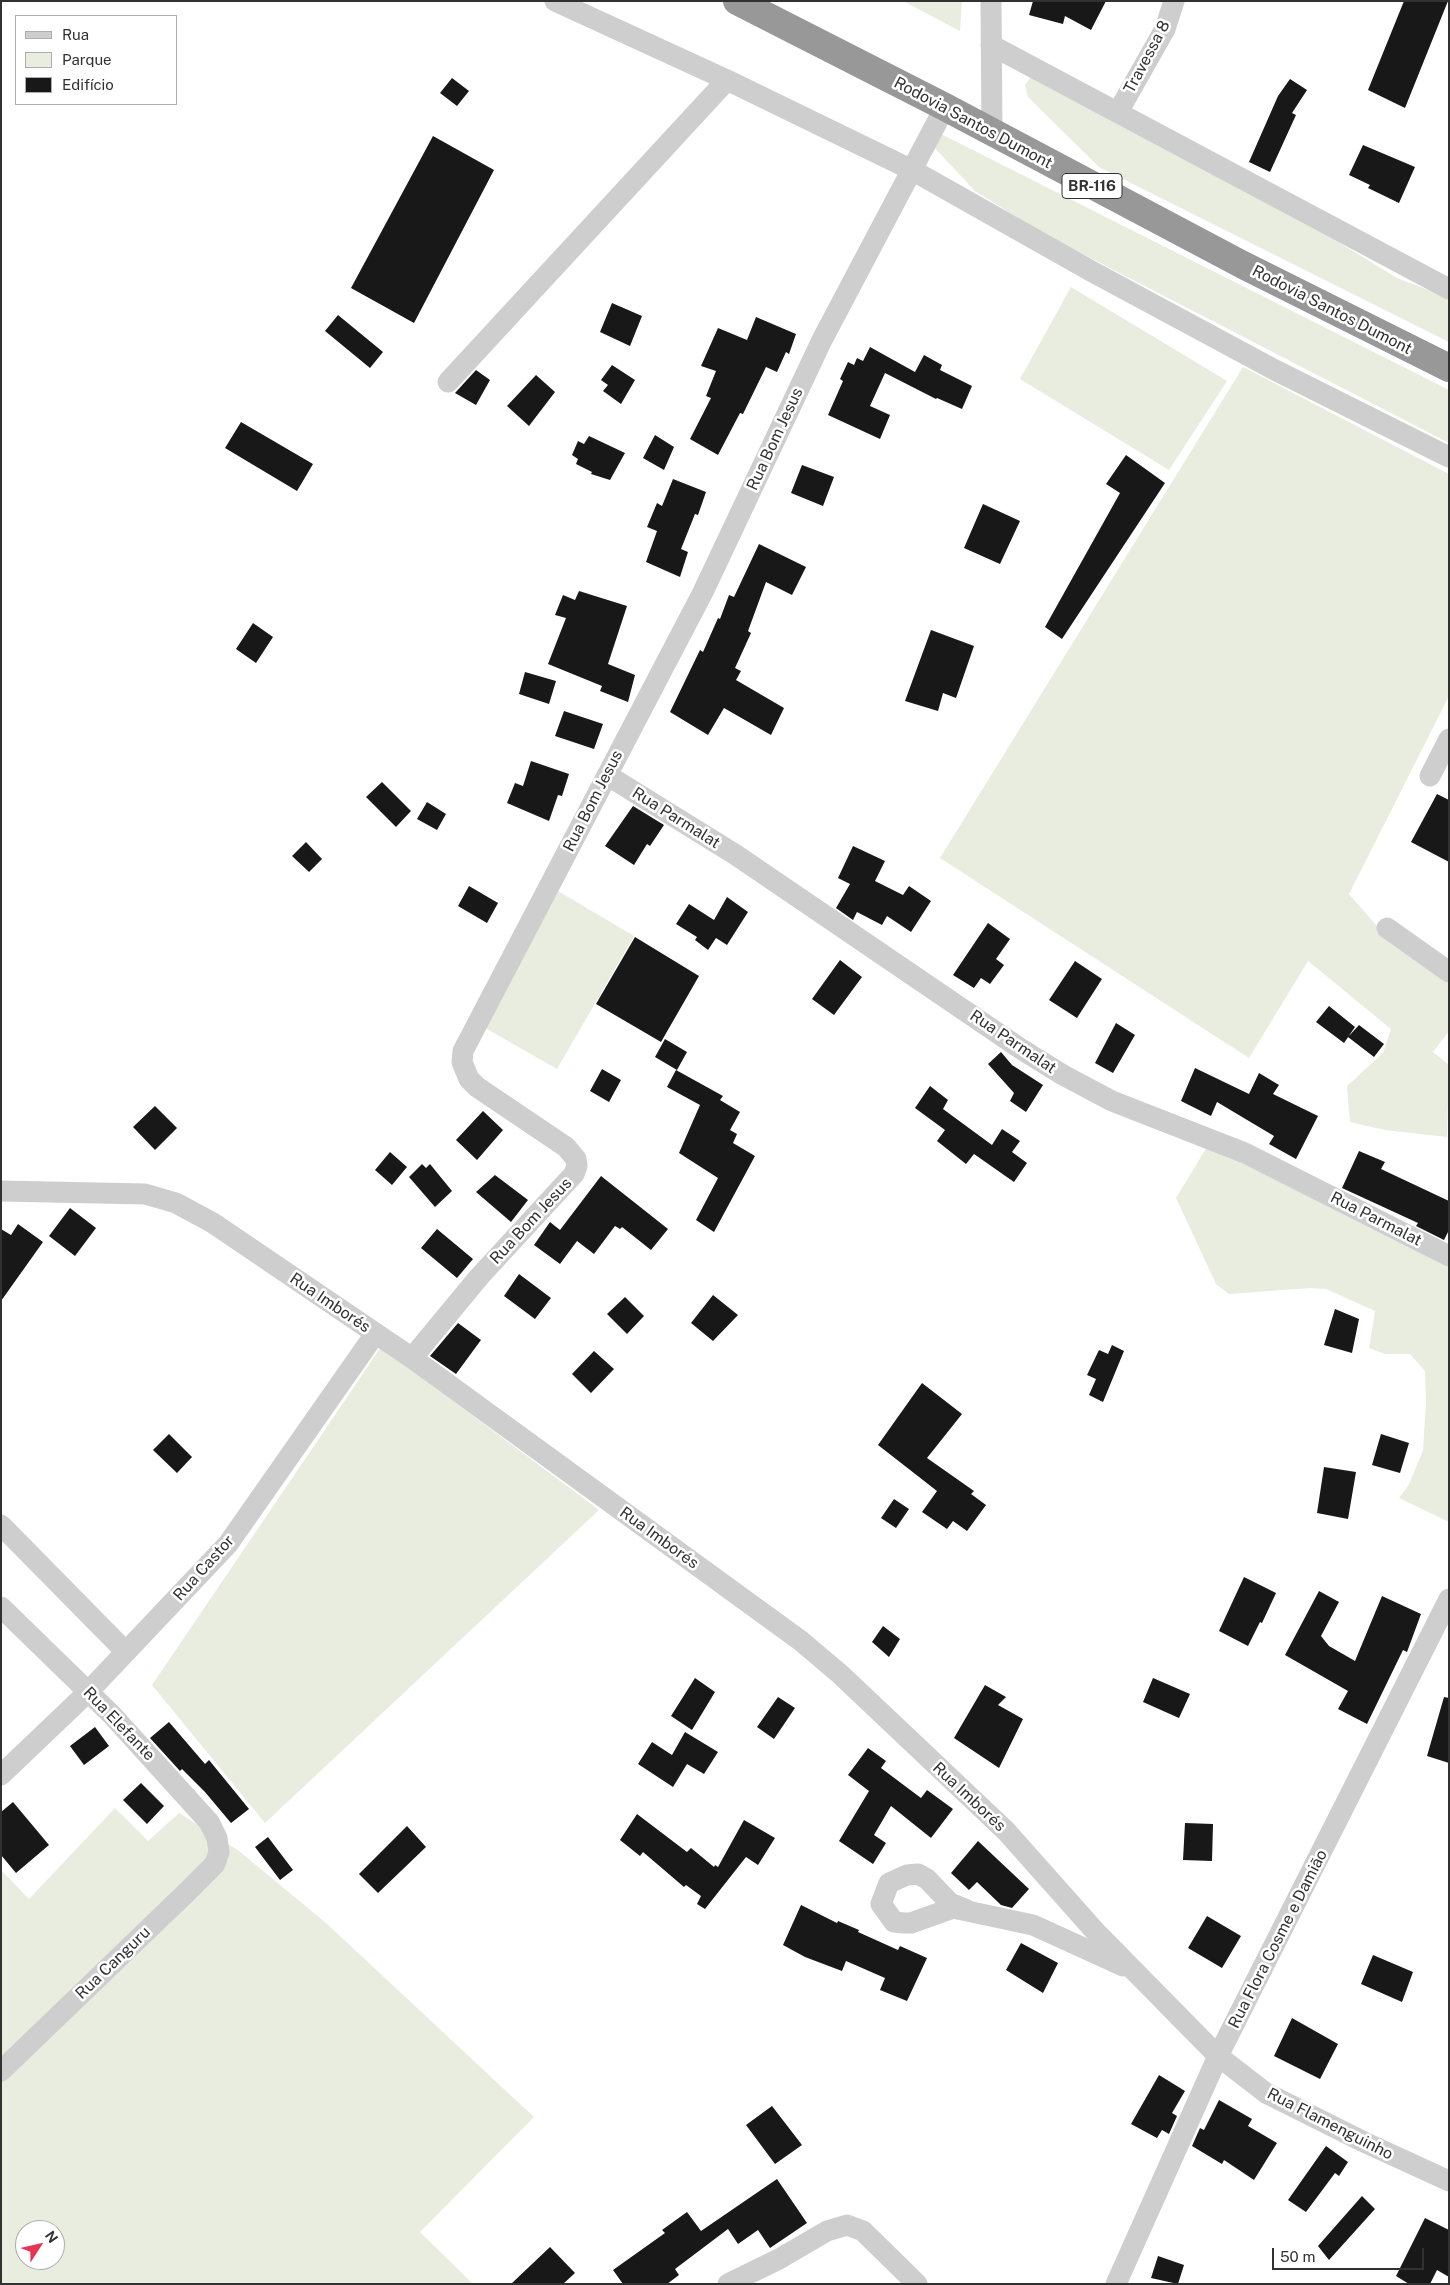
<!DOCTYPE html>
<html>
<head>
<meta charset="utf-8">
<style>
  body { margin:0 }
  #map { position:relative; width:1450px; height:2285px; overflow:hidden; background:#fff; font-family:"Public Sans",sans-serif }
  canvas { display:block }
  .frame { position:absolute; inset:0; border:2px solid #313131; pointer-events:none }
  .legend { position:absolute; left:15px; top:15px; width:162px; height:90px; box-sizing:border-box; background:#fff; border:1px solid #adadad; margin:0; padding:6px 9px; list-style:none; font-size:15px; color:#313131 }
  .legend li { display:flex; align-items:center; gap:10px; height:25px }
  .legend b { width:25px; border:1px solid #adadad }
  .north { position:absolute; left:15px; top:2220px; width:50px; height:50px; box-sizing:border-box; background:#fff; border:1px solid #adadad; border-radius:50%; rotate:55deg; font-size:14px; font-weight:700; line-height:20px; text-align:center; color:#313131 }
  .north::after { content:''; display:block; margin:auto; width:18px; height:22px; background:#e63457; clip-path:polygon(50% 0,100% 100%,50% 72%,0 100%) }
  .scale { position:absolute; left:1272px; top:2248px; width:152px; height:22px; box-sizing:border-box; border:2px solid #313131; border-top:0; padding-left:6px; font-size:15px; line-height:18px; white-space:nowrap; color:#313131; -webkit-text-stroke:4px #fff; paint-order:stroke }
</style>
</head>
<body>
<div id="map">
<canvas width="1450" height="2285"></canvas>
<div class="frame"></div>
<ul class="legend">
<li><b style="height:6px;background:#cecece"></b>Rua</li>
<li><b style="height:14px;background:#e8eddf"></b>Parque</li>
<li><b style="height:14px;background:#181818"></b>Edifício</li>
</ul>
<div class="north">N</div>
<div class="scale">50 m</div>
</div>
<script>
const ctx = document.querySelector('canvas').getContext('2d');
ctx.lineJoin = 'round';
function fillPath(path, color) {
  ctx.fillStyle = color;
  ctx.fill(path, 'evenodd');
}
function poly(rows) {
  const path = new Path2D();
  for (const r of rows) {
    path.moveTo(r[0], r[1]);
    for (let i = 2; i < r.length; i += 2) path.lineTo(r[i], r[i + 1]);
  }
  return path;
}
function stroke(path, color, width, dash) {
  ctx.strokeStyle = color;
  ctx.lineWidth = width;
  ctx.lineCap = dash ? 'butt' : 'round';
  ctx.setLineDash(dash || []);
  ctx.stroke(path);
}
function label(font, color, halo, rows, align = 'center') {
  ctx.font = font + ' "Public Sans",sans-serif';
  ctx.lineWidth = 5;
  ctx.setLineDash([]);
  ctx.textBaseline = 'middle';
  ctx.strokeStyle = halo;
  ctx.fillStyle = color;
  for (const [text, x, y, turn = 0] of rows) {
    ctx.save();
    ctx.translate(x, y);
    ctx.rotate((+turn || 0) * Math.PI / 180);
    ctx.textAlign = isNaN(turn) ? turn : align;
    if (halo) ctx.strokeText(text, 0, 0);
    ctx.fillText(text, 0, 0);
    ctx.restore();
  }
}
const green = poly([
  [903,1,962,1,960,31],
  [1031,77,1335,240,1397,278,1449,298,1449,342,1099,167,1028,97,1025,85],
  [941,134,1449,390,1449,443,1042,233,975,191,932,145],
  [1071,287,1227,381,1169,470,1020,379],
  [1243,367,1449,474,1449,696,1349,894,1384,934,1449,979,1449,1031,1433,1052,1449,1065,1447,1137,1385,1130,1350,1122,1347,1086,1383,1053,1391,1029,1308,961,1249,1058,940,858],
  [558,891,634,936,557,1069,480,1025],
  [1207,1147,1368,1221,1449,1263,1449,1522,1399,1498,1408,1486,1423,1451,1426,1403,1425,1371,1410,1354,1385,1354,1369,1348,1375,1311,1326,1289,1310,1288,1229,1294,1216,1284,1176,1198],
  [381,1347,599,1510,265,1823,152,1685],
  [115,1808,148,1841,179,1813,239,1851,326,1923,534,2117,420,2232,473,2284,1,2284,1,1870,29,1899],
  [25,2230,55,2230,55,2260,25,2260]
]);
const building = poly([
  [1033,1,1106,1,1091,30,1065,16,1063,24,1029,15],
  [1404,1,1448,1,1405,108,1368,90],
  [452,78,469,91,457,106,440,93],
  [1290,79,1307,90,1292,113,1296,115,1270,172,1249,162,1278,96],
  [433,136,494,170,414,323,351,288],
  [1363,145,1415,167,1399,203,1368,188,1370,185,1349,175],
  [612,303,642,316,630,346,600,332],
  [338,315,383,352,370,368,325,331],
  [756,317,796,334,789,354,786,352,777,372,766,367,743,414,740,413,718,455,690,439,711,398,706,396,716,371,701,366,718,328,747,340],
  [870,347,915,372,924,355,942,365,940,370,972,386,962,409,937,398,936,399,885,373,870,406,890,415,880,439,828,415,843,381,840,379,848,362,854,365,857,358,863,361],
  [612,365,635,380,621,404,603,391,608,385,601,380],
  [476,370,490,380,476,405,455,393],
  [536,375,555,392,529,426,507,406],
  [241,422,313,464,297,491,225,448],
  [655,435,674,447,664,470,643,458],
  [589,436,625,453,610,480,591,474,592,472,576,464,578,459,572,455,578,441,584,444],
  [1126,455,1165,483,1062,639,1045,627,1120,493,1106,484],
  [802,465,834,477,823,506,791,493],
  [673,479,706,492,698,515,695,514,681,549,688,552,680,577,646,562,657,531,647,527,657,503,662,506],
  [983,504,1020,521,1000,564,964,548],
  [759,544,806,567,792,595,766,582,748,631,751,633,735,668,741,671,736,680,784,708,771,735,724,708,708,735,670,712,700,650,703,652,718,618,720,619,729,595,734,597],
  [579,591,627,606,608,664,635,675,628,702,600,691,602,686,548,664,566,618,555,615,563,595,575,600],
  [253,623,273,637,256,663,236,649],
  [931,630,974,646,956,698,943,693,938,711,905,701],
  [525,672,556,681,549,704,519,694],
  [564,711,603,724,594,749,555,736],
  [531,761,569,774,562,796,558,795,549,821,507,803,515,783,523,786],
  [382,782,411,811,396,827,366,797],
  [1437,794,1449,800,1449,862,1411,842],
  [427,802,446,814,437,830,417,819],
  [633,806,664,825,650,846,647,844,634,865,605,846],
  [306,842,322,859,309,872,292,856],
  [853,846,885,861,875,881,903,895,909,886,931,901,911,932,887,916,882,925,857,912,853,920,836,908,850,884,838,878],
  [469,886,498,903,487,923,458,906],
  [727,897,748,912,727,945,716,938,708,950,695,940,697,937,676,924,689,904,714,920],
  [988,923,1010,939,996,959,1004,965,990,984,981,978,974,988,953,975],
  [635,937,699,976,661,1042,596,1004],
  [840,960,862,977,834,1015,812,999],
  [1075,961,1102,979,1077,1018,1049,1000],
  [1329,1006,1355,1027,1344,1043,1316,1022],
  [1116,1023,1135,1035,1113,1073,1095,1063],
  [1359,1025,1384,1044,1374,1057,1348,1037],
  [665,1039,687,1052,677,1070,655,1057],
  [1001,1052,1012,1065,1043,1085,1026,1112,1010,1101,1014,1093,988,1064],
  [1195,1068,1249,1094,1259,1073,1279,1085,1273,1094,1318,1116,1296,1159,1269,1144,1274,1136,1217,1102,1211,1116,1181,1101],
  [602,1069,621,1080,609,1102,590,1091],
  [676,1070,723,1096,720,1100,740,1112,730,1130,737,1134,733,1143,755,1156,714,1232,696,1220,718,1178,679,1153,700,1105,667,1087],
  [930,1086,948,1100,943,1109,992,1145,1002,1129,1020,1141,1012,1152,1027,1163,1014,1182,974,1154,966,1164,937,1141,945,1130,915,1108],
  [155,1106,177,1128,155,1150,133,1127],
  [483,1111,503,1130,477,1160,456,1140],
  [1359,1151,1385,1162,1381,1169,1449,1201,1449,1230,1444,1240,1416,1226,1418,1223,1342,1188],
  [390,1152,407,1167,392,1185,375,1170],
  [422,1164,426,1168,430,1164,452,1191,435,1207,409,1177],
  [495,1175,528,1200,511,1222,476,1192],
  [601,1176,668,1229,651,1250,622,1227,620,1229,615,1226,594,1254,577,1241,560,1264,534,1245,550,1222,560,1230],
  [70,1208,96,1228,75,1256,49,1236],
  [18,1224,43,1242,1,1301,1,1229,11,1235],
  [437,1229,473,1259,457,1278,421,1248],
  [519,1274,551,1298,535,1319,504,1296],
  [713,1295,738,1315,713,1341,691,1323],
  [625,1297,644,1316,627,1334,607,1314],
  [1335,1309,1359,1319,1352,1353,1324,1345],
  [458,1323,481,1340,456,1374,430,1356],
  [1112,1345,1124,1351,1103,1402,1089,1395,1096,1379,1087,1375,1099,1350,1108,1354],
  [594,1351,614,1369,591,1393,572,1374],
  [922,1383,962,1414,927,1458,974,1491,971,1494,986,1505,967,1531,953,1521,947,1529,922,1512,937,1491,878,1445],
  [169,1434,192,1457,177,1473,153,1450],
  [1381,1434,1409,1443,1400,1473,1372,1465],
  [1324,1467,1356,1472,1348,1519,1317,1513],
  [894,1499,909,1509,896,1528,881,1518],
  [1244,1577,1276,1593,1262,1623,1260,1622,1248,1646,1219,1631],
  [1319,1591,1339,1602,1321,1636,1329,1646,1355,1661,1382,1596,1421,1614,1407,1652,1403,1650,1367,1724,1338,1709,1348,1691,1285,1655],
  [883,1626,900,1639,889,1657,872,1642],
  [695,1678,715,1692,692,1730,671,1716],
  [1153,1678,1190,1694,1179,1718,1143,1702],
  [985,1685,1006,1697,998,1705,1023,1719,999,1768,954,1738],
  [778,1697,795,1708,774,1739,757,1727],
  [1444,1697,1449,1698,1449,1763,1427,1756],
  [169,1722,205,1764,209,1760,249,1809,231,1823,205,1792,182,1769,180,1771,150,1738],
  [95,1727,109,1746,84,1765,70,1746],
  [685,1732,718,1752,704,1774,687,1764,673,1787,638,1764,652,1742,672,1755],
  [868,1748,886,1761,881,1768,921,1798,927,1790,953,1809,931,1838,891,1806,874,1835,886,1843,873,1864,839,1841,869,1791,848,1775],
  [141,1783,164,1806,147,1824,123,1800],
  [13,1802,49,1845,16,1873,1,1855,1,1812],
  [637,1814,687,1852,691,1848,714,1867,715,1865,718,1867,744,1820,775,1838,758,1865,746,1857,705,1909,697,1904,701,1896,686,1885,684,1887,643,1852,640,1856,620,1840],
  [1185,1823,1213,1824,1212,1861,1183,1860],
  [407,1826,426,1847,378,1893,359,1874],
  [268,1837,293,1870,280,1880,255,1847],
  [978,1841,1029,1889,1012,1908,1001,1905,977,1882,969,1890,951,1873],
  [801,1905,837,1923,838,1921,859,1930,858,1932,898,1950,900,1946,927,1958,907,2001,880,1990,885,1978,846,1961,842,1971,805,1957,783,1945],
  [1207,1916,1241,1936,1222,1968,1188,1948],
  [1021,1943,1058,1963,1043,1993,1006,1970],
  [1373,1955,1413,1972,1402,2002,1361,1984],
  [1292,2018,1338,2044,1320,2079,1274,2056],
  [1159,2075,1185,2091,1172,2113,1177,2116,1169,2134,1162,2130,1157,2138,1131,2124],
  [1219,2100,1252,2119,1248,2126,1277,2143,1254,2180,1224,2160,1222,2164,1192,2146,1200,2128,1204,2130],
  [772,2106,802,2145,775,2164,746,2125],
  [1326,2146,1348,2162,1339,2176,1335,2173,1306,2212,1288,2200],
  [777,2179,807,2223,770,2248,758,2230,738,2244,728,2229,675,2269,679,2275,667,2284,623,2284,613,2270,665,2233,662,2230,687,2212,701,2231],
  [1362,2196,1375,2209,1329,2260,1318,2246],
  [1425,2218,1449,2230,1449,2277,1437,2270,1430,2284,1409,2284,1396,2276],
  [550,2247,575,2273,563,2284,511,2284],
  [1158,2256,1184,2265,1178,2284,1151,2278]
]);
const minor = poly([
  [555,1,727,80,912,170,1091,271,1273,369,1449,457],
  [991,1,992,132],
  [991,45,1449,289],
  [1118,112,1165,29,1174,1],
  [448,382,727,80],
  [607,775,736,855,1021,1049,1063,1075,1112,1101,1245,1153,1449,1256],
  [1430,776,1449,739],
  [1387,928,1449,972],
  [1,1191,145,1194,176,1203,213,1223,412,1358,801,1641,840,1674,1006,1831,1094,1930,1218,2056,1266,2093,1364,2142,1449,2181],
  [412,1358,479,1277,574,1174,577,1166,576,1159,566,1147,477,1087,469,1079,462,1062,463,1051,703,592,822,340,945,107],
  [1,1525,126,1652],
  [1,1607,112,1715,209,1822,217,1838,219,1852,215,1864,188,1891,1,2071],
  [1,1775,88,1692,228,1544,375,1334],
  [967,1910,950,1903,927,1879,918,1874,907,1875,889,1883,881,1904,894,1922,904,1923,911,1923,953,1908,1033,1925,1123,1966],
  [728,2284,779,2259,827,2231,847,2225,863,2231,917,2284],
  [1116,2284,1218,2056,1449,1599]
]);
const highway = poly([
  [737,1,945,107,1243,265,1449,368]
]);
const shields = [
  [1092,186,60]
];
const shieldNames = [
  ["BR-116",1092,186]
];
const streetNames = [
  ["Travessa 8",1147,57,-62],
  ["Rodovia Santos Dumont",973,123,28],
  ["Rodovia Santos Dumont",1332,310,27],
  ["Rua Bom Jesus",775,439,-65],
  ["Rua Bom Jesus",593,801,-63],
  ["Rua Parmalat",676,818,32],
  ["Rua Parmalat",1013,1042,34],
  ["Rua Parmalat",1376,1219,27],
  ["Rua Bom Jesus",531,1221,-47],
  ["Rua Imborés",330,1303,34],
  ["Rua Imborés",659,1538,36],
  ["Rua Castor",204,1568,-48],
  ["Rua Elefante",119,1724,46],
  ["Rua Imborés",969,1797,43],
  ["Rua Flora Cosme e Damião",1278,1939,-63],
  ["Rua Canguru",113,1963,-44],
  ["Rua Flamenguinho",1330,2124,27]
];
fillPath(green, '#e8eddf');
fillPath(building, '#181818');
stroke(minor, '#cecece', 21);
stroke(highway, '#989898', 28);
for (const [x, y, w] of shields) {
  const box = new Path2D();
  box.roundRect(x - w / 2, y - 12.5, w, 25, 4);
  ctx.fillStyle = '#fff';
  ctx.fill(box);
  stroke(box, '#313131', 1);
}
label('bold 15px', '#313131', null, shieldNames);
label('16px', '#313131', '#fff', streetNames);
</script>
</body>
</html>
